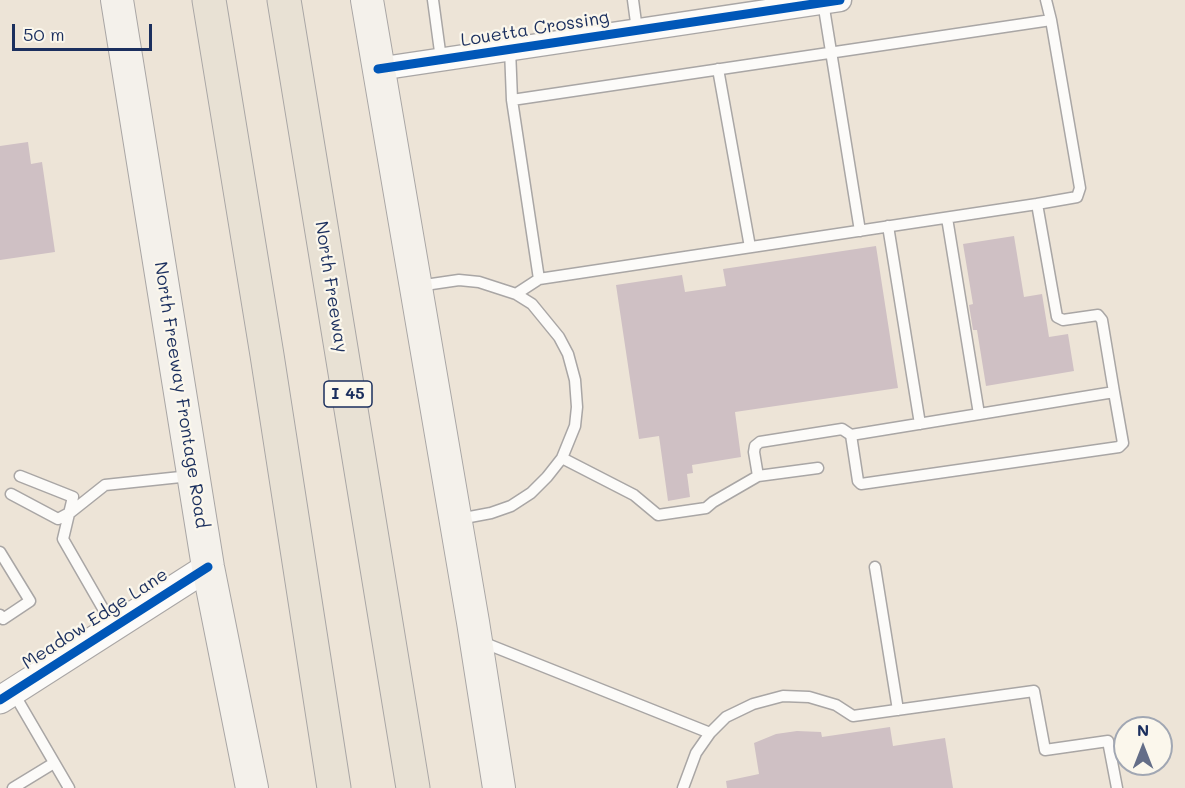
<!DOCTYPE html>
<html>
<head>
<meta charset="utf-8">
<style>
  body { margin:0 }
  #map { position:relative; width:1185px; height:788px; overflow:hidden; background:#ede4d7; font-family:Mali,sans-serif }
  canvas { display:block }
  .north { position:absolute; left:1113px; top:716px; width:60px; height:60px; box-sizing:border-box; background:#fbf7ec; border:2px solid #a1a7b3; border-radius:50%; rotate:0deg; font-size:16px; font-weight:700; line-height:24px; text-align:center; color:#1b2f5e }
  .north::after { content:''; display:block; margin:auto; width:21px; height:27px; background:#646e88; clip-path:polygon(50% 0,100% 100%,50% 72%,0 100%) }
  .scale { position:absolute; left:12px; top:24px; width:140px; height:27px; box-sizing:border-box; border:3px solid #1b2f5e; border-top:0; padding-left:8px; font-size:18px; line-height:21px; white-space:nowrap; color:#1b2f5e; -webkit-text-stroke:4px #fbf7ec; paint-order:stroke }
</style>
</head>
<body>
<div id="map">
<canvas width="1185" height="788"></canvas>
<div class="north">N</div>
<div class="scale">50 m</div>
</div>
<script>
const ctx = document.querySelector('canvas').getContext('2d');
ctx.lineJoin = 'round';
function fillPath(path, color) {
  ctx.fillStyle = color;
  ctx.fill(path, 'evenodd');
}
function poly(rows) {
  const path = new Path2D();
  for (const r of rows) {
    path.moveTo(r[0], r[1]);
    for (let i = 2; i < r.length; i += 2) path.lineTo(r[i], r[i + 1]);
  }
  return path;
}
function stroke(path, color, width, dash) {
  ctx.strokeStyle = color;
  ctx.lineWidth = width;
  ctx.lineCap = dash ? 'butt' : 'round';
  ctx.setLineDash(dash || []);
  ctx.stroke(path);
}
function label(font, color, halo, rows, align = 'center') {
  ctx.font = font + ' Mali,sans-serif';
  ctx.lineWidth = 4.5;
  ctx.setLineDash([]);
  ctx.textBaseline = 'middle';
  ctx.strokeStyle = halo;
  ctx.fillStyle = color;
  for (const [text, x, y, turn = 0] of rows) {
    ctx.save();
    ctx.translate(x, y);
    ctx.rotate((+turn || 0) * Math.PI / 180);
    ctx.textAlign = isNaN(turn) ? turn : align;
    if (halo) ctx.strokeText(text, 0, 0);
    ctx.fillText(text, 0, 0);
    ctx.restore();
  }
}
const building = poly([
  [28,142,31,164,42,162,55,252,0,260,0,146],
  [1014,236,1024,297,1042,294,1049,337,1068,334,1074,371,986,386,977,330,973,330,969,305,973,304,963,244],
  [876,246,898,388,735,412,741,457,692,465,693,473,687,474,690,497,668,501,659,436,639,439,616,285,682,275,685,292,726,286,723,269],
  [890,727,893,746,945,738,953,788,727,788,726,781,759,774,754,743,776,734,797,731,821,732,822,737]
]);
const service = poly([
  [433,0,441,59],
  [633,0,637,30],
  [1046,0,1051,20],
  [823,2,860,231],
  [510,49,512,100,539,279],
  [718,69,750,247],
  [512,100,1051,20,1080,188,1077,197,1037,204],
  [947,218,979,414],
  [888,226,920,424],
  [418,286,459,280,479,282,516,294,532,304,559,337,568,354,575,380,577,407,575,426,562,458,547,477,531,493,511,506,491,513,459,519],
  [516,294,539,279,1037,204,1057,317,1063,320,1098,315,1102,320,1114,392,851,435,842,429,760,442,755,446,754,452,758,476,713,502,706,508,658,515,634,495,562,458],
  [851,435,858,481,861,484,1119,447,1123,443,1114,392],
  [20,476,73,497,63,539,113,626],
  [758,476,818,468],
  [11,494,58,519,71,512,105,485,190,476],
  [0,552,30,601,3,619,0,615],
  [875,567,898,710],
  [482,642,710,733,726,717,753,704,783,696,809,697,836,705,853,716,1034,691,1045,750,1108,741,1117,788],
  [13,692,69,788],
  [13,788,54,763],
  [683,788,696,753,710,733]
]);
const minor = poly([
  [378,69,840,0]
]);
const tertiary = poly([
  [0,700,208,567]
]);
const secondary = poly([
  [117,0,208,567,252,788],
  [367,0,473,622,499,788]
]);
const motorway = poly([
  [209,0,267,355,334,788],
  [284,0,413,788]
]);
const cycleway = poly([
  [378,69,840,0],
  [0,700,208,567]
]);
const shields = [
  [348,394,48]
];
const shieldNames = [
  ["I 45",348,394]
];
const streetNames = [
  ["Louetta Crossing",535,29,-9],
  ["North Freeway",331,287,81],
  ["North Freeway Frontage Road",181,395,81],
  ["Meadow Edge Lane",95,619,-33]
];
fillPath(building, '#cfc0c4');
stroke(service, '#a9a6a5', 13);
stroke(minor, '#a9a6a5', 25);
stroke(tertiary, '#a9a6a5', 29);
stroke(secondary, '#a9a6a5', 34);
stroke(motorway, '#a9a6a5', 35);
stroke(service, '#fcfbf9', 10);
stroke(minor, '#fcfbf9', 22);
stroke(tertiary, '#fcfbf9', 27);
stroke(secondary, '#f4f1eb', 32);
stroke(motorway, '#e8e1d4', 33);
stroke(cycleway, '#0057b8', 9);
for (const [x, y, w] of shields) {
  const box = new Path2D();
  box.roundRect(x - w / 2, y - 13, w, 26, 4.5);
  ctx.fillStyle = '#fbf7ec';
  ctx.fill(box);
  stroke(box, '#1b2f5e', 1.5);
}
label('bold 16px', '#1b2f5e', null, shieldNames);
label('18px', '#1b2f5e', '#fbf7ec', streetNames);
</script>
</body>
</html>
